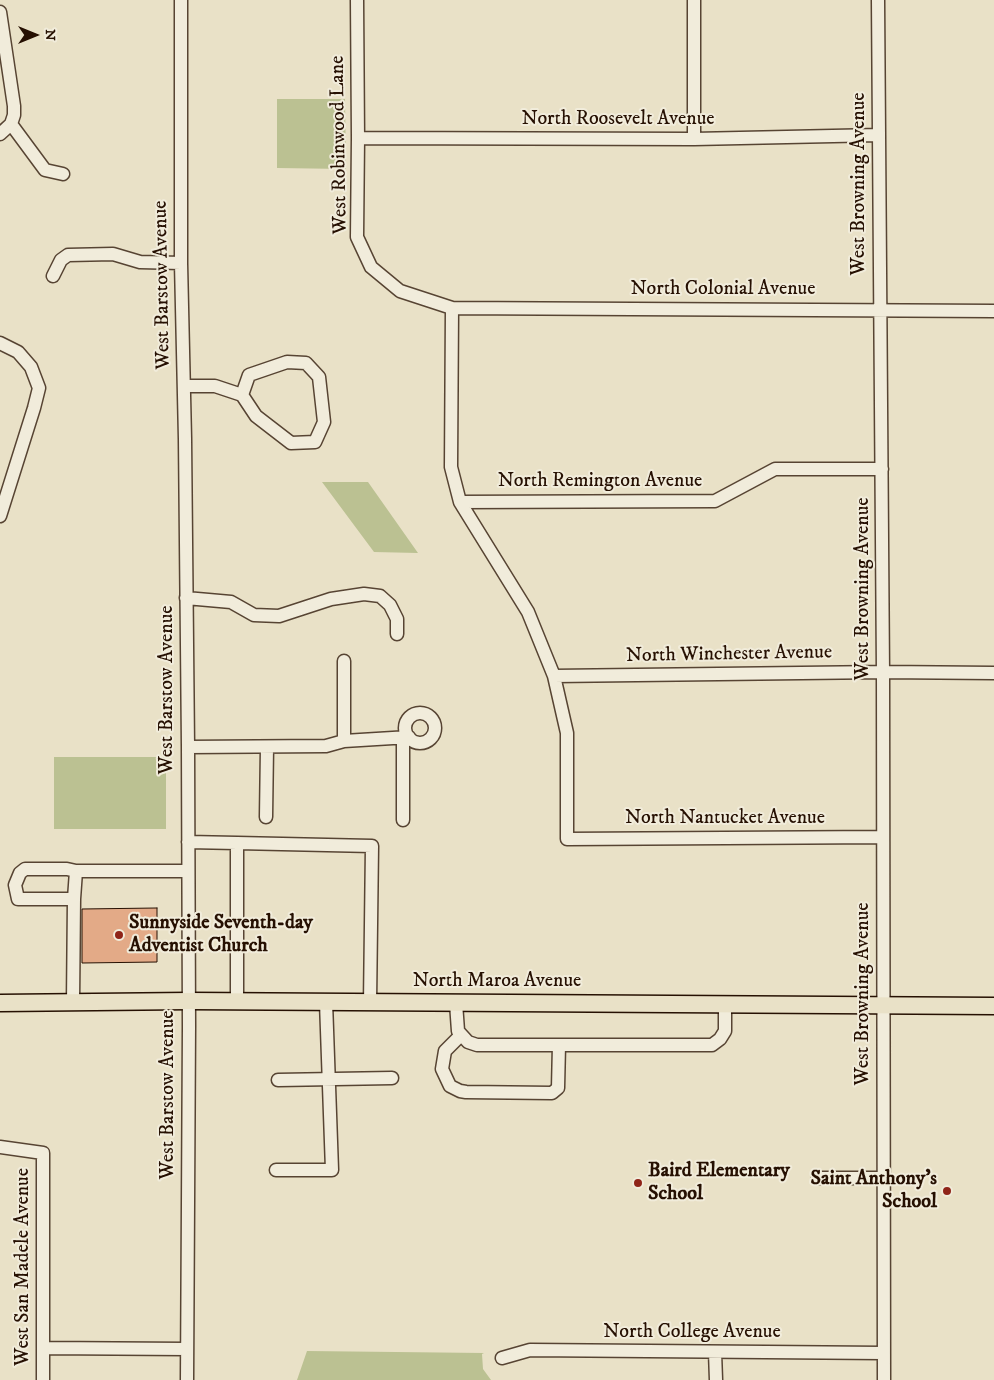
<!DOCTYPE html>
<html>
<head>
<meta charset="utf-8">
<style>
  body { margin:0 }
  #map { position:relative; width:994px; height:1380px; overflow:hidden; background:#e9e1c7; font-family:"IM FELL DW Pica",serif }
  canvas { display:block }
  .north { position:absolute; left:10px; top:10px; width:50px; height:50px; -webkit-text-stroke:4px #f1ecdb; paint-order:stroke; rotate:90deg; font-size:14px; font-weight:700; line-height:20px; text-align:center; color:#261002 }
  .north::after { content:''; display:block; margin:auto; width:18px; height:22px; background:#261002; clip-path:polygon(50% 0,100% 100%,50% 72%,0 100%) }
</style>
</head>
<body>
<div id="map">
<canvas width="994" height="1380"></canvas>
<div class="north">N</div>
</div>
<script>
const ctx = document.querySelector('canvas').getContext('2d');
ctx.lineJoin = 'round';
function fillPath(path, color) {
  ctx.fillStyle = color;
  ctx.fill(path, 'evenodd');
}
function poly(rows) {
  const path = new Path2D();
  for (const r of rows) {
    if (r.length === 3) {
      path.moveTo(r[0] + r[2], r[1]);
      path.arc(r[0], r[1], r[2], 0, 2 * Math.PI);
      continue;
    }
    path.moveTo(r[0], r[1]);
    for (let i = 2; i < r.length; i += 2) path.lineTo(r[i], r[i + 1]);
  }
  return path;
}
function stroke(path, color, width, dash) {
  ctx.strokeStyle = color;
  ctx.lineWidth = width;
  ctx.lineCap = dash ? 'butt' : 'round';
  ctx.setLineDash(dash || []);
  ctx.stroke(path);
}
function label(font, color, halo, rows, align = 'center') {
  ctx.font = font + ' "IM FELL DW Pica",serif';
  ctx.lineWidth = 4;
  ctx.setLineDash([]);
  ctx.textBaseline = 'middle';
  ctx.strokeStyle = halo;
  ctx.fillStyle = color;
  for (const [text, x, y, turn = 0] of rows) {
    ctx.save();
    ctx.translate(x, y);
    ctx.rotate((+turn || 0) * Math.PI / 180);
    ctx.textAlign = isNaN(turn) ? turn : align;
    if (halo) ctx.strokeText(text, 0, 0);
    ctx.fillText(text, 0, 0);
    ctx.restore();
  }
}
const green = poly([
  [277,99,345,99,346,169,277,168],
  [322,482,368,482,418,553,374,552],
  [54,757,166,757,166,829,54,829],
  [307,1351,484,1353,482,1354,483,1369,491,1380,297,1380]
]);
const building = poly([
  [157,908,157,962,82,963,82,909,157,908]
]);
const minor = poly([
  [181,0,181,263,185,439,188,747,189,1026,187,1380],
  [357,0,358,138,357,237,371,267,400,291,452,308,994,311],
  [694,0,694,139],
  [878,0,883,672,884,1380],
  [0,12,14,106,14,115,11,124,0,134],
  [11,124,45,170,63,174],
  [358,138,694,139,879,135],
  [53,276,61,260,68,255,113,254,140,262,181,263],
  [452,308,451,467,460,502,528,612,554,676,567,733,567,839,883,837],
  [0,343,18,352,31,367,39,388,34,408,0,516],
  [287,362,306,363,319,377,324,422,315,442,291,443,256,416,242,395,249,375,287,362],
  [184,386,215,386,242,395],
  [460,502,715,501,775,469,882,469],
  [186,598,231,602,254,615,279,616,331,599,364,594,380,596,390,605,397,619,397,634],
  [554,676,883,672,994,673],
  [420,728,15],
  [344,741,344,661],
  [188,747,326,746,344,741,409,737],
  [266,817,267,747],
  [403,820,403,738],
  [188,842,237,843],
  [76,871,74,899,18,899,15,885,20,873,25,869,67,869,76,871,187,871],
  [237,1001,237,843,372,846,370,1003],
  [73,1002,74,899],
  [456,1003,458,1031,468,1042,477,1045,712,1045,720,1039,725,1031,725,1005],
  [461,1035,445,1051,442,1069,450,1086,460,1091,466,1092,552,1093,558,1088,559,1045],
  [278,1080,392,1078],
  [0,1147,43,1153,43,1380],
  [276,1170,332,1170,326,1002],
  [818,1178,884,1178],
  [43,1348,187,1349],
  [715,1352,716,1380],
  [502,1358,530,1350,883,1353]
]);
const major = poly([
  [0,1003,189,1001,994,1006]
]);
const markers = [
  [119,935,5,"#8f2418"],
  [638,1183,5,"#8f2418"],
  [947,1191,5,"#8f2418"]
];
const streetNames = [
  ["North Roosevelt Avenue",618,120],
  ["West Robinwood Lane",340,145,-91],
  ["West Browning Avenue",860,184,-90],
  ["West Barstow Avenue",163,285,-91],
  ["North Colonial Avenue",723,290],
  ["North Remington Avenue",600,482],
  ["West Browning Avenue",864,589,-90],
  ["North Winchester Avenue",729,655,-1],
  ["West Barstow Avenue",168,690,-90],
  ["North Nantucket Avenue",725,819],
  ["North Maroa Avenue",497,982],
  ["West Browning Avenue",864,994,-90],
  ["West Barstow Avenue",169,1095,-90],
  ["West San Madele Avenue",24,1267,-90],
  ["North College Avenue",692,1333]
];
const poiNames = [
  ["Sunnyside Seventh-day",129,924],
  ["Adventist Church",129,947],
  ["Baird Elementary",648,1172],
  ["School",648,1195],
  ["Saint Anthony's",937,1180,"right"],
  ["School",937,1203,"right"]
];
fillPath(green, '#bbc192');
fillPath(building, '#e3aa87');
stroke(building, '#261002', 1);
stroke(minor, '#574433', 15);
stroke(major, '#261002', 19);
stroke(minor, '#f1ecdb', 12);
stroke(major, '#e9e1c7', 16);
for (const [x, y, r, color] of markers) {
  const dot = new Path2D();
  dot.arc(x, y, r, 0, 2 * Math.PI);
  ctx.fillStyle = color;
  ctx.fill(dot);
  stroke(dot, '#f1ecdb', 2);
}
label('20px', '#261002', '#f1ecdb', streetNames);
label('bold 20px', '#261002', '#f1ecdb', poiNames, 'left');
</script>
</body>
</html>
